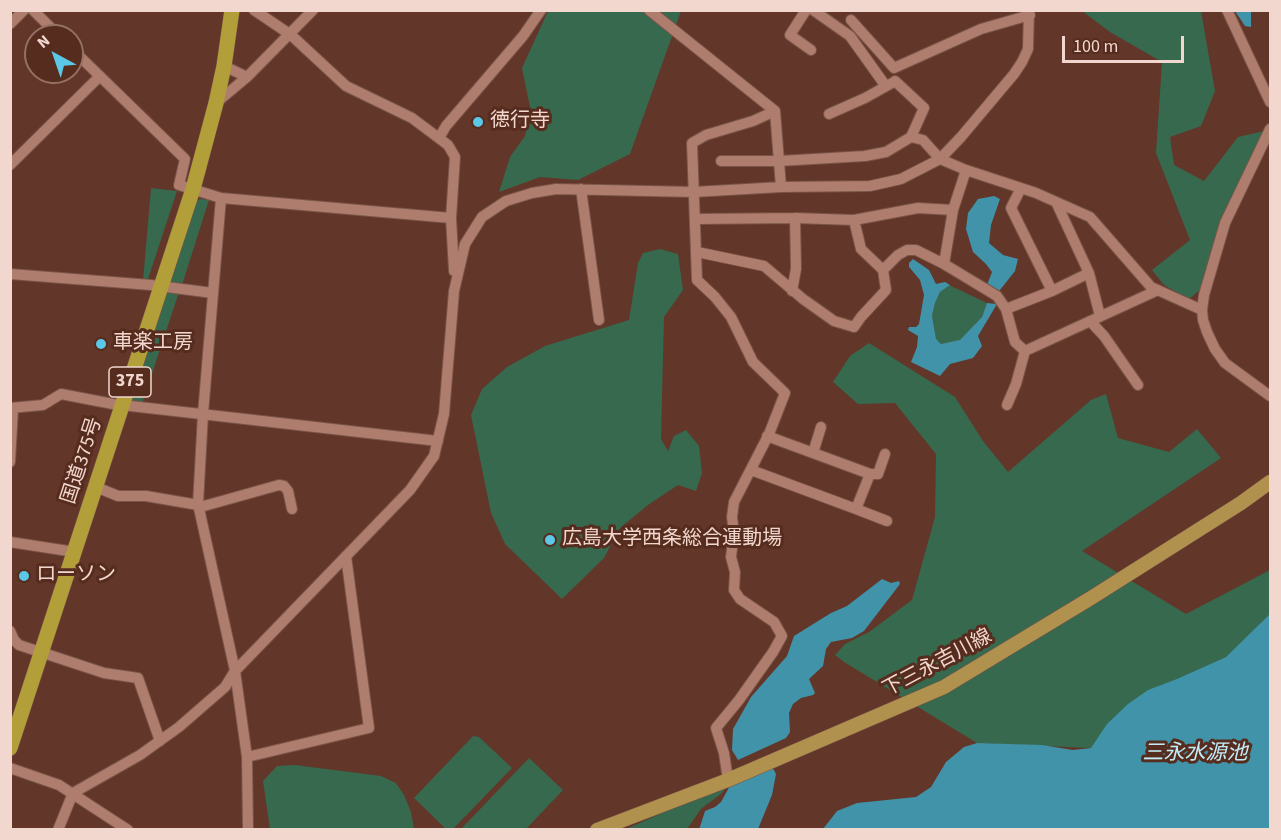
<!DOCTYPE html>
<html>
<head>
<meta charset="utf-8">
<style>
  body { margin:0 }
  #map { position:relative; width:1281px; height:840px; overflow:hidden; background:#623628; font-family:"Source Sans 3",sans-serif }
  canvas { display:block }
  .frame { position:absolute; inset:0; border:12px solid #f2d7ce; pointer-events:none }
  .north { position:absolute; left:24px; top:24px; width:60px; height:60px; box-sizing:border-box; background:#562c1e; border:2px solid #947064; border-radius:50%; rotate:320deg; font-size:16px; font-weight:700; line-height:24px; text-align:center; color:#f2d7ce }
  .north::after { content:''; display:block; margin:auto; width:21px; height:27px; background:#5ac8e6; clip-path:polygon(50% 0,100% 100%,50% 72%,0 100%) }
  .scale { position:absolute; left:1062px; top:36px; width:122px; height:27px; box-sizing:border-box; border:3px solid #f2d7ce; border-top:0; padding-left:8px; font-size:18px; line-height:21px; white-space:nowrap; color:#f2d7ce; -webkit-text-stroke:4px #562c1e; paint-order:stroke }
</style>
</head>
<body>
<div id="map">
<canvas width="1281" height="840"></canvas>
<div class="frame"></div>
<div class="north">N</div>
<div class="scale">100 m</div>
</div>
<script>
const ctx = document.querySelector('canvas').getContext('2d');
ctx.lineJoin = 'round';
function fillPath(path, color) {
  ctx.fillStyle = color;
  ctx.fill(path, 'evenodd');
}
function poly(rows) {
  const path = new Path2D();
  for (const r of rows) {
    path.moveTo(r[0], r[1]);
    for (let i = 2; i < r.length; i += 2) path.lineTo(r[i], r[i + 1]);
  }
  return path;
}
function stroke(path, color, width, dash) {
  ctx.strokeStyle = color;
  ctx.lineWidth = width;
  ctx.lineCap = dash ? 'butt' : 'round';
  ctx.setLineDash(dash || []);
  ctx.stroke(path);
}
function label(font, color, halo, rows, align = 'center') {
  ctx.font = font + ' "Source Sans 3","Noto Sans JP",sans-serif';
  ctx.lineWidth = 6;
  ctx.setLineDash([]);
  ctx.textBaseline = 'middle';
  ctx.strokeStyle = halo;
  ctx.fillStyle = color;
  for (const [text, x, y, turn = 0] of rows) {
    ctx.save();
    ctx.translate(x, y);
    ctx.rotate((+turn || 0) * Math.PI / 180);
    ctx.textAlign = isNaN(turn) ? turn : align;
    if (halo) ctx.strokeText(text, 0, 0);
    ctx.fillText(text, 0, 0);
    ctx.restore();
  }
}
const green = poly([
  [548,11,681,11,630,154,578,180,540,177,499,192,510,157,525,136,530,107,522,68],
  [1082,11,1201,11,1215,91,1201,126,1170,137,1174,165,1204,181,1238,137,1264,131,1207,284,1189,299,1164,285,1152,270,1190,240,1156,153,1162,62,1110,32],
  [151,188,177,191,147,282,143,281],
  [200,199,209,200,182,285,172,283,169,280,195,202],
  [660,249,678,254,683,290,664,317,661,439,668,451,674,436,686,430,699,446,702,473,696,491,678,485,648,505,620,528,604,558,562,599,505,544,491,513,471,415,482,389,507,367,545,346,629,320,638,263,643,253],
  [949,285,987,303,982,317,960,341,941,344,936,340,932,316,935,303,940,292],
  [165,292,179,292,142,404,134,403,130,398],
  [869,343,955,397,983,441,1008,472,1091,400,1106,394,1118,438,1169,452,1197,429,1221,458,1082,551,1186,614,1270,570,1270,619,1226,657,1135,699,1091,748,977,743,844,662,835,655,845,644,869,632,912,600,935,517,936,454,895,403,858,404,833,382,850,356],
  [473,736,479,737,512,768,453,829,446,829,414,798],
  [529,758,563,790,526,829,461,829],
  [295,765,381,776,396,783,404,795,411,812,414,829,270,829,263,781,277,766],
  [729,783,722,793,701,809,687,829,624,830]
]);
const water = poly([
  [1235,11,1251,11,1251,27,1245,26],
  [994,196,1000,199,991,225,989,243,1003,255,1018,259,1015,271,996,295,987,285,992,272,986,264,973,252,966,229,968,213,978,199],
  [913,259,929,270,936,284,945,282,950,285,940,292,935,303,932,316,936,339,941,344,960,340,982,317,987,303,997,304,978,336,982,346,973,358,950,364,940,376,911,362,917,347,918,336,908,330,909,327,916,327,919,324,924,295,920,280,909,267,909,263],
  [882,579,891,583,899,581,900,584,864,631,852,638,831,642,826,649,823,666,809,679,815,693,813,695,801,698,793,704,789,713,790,732,786,738,738,760,732,750,733,729,751,697,787,656,794,636,831,613,847,606],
  [1270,614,1270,829,823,829,837,811,857,803,916,797,931,787,946,762,964,747,977,743,1042,745,1073,750,1091,748,1107,724,1128,704,1148,690,1177,679,1226,657],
  [771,765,776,774,772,795,758,829,699,830,705,811,715,807,721,802,732,782]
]);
const minor = poly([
  [33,10,59,36],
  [254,10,291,35,346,86,412,118,448,145,455,157,451,218,454,271],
  [649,10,775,111],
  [806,10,790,35,811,50],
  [813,10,850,36,885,85],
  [1227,10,1270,102],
  [851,20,894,68],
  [10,24,24,10],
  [72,49,185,159,179,185,221,198,451,218],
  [224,66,247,77],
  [894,68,981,29,1030,15],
  [216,103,247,77,313,10],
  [775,111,781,187],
  [829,114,865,98,892,83],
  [1270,129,1225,223,1204,295,1202,310,1203,320,1207,332,1215,349,1225,363,1270,396],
  [911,137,923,140,940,159,966,170,1036,193,1090,217,1151,287,1202,310],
  [439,138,446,126,523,36,541,10],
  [721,161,779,161,865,156,886,152,911,137,924,108,895,81],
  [10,165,100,76],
  [1021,188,1011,208,1052,291,1006,309,1015,342,1025,351,1158,290],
  [581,189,599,320],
  [221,198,203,414,198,504,235,671,247,757,248,830],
  [1056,202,1089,273,1100,316],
  [695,219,795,218,854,220,918,208,953,210],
  [854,220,861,249,883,270],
  [697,252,764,266,803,299,834,321,854,327,861,317,886,290,883,270,898,255,907,250,916,250,944,264,953,210,966,170],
  [944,264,997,296,1006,309],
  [10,274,151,285,213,293],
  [792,291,796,269,795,218],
  [1052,291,1089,273],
  [1090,321,1104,336,1138,385],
  [1007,405,1016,384,1025,351],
  [10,408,43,405,61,394,113,404,438,441],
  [813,453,821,427],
  [10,462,13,409],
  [751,470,856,509,870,474,767,436],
  [870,474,878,474,885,454],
  [96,487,118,496,146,496,204,506,279,485,284,486,288,491,292,509],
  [856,509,887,521],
  [10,542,75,552],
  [10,631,14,640,19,645,104,673,138,678,160,741],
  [247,757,369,728,346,556],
  [10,768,59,785,128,830],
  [728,780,724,753,716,728,739,700,773,652,782,636,774,622,740,599,734,590,735,572,731,557,734,533,732,517,734,502,769,434,785,393,753,362,731,317,715,297,697,280,692,143,706,135,753,121,775,111],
  [58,830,73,793,140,755,179,727,225,687,235,671,410,490,434,456,444,414,454,291,465,244,482,217,506,201,532,193,556,189,694,192,781,187,870,186,901,179,940,159,961,137,1014,74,1022,62,1028,49,1029,10]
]);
const major = poly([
  [597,830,728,780,944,687,1091,598,1241,503,1270,482]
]);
const highway = poly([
  [10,748,193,189,216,103,224,66,232,10]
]);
const markers = [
  [478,122,6,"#5ac8e6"],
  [101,344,6,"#5ac8e6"],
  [550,540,6,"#5ac8e6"],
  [24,576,6,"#5ac8e6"]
];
const shields = [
  [130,382,42]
];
const shieldNames = [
  ["375",130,382]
];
const poiNames = [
  ["徳行寺",490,122],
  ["車楽工房",113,344],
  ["広島大学西条総合運動場",562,540],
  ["ローソン",36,576]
];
const streetNames = [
  ["国道375号",83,461,-72],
  ["下三永吉川線",938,664,-28]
];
const waterNames = [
  ["三永水源池",1195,754]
];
fillPath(green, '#37694e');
fillPath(water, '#4193a9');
stroke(minor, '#795448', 12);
stroke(major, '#795448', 15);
stroke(highway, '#795448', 16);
stroke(minor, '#ae7d6d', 10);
stroke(major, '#b0914e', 14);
stroke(highway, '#b29f39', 15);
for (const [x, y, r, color] of markers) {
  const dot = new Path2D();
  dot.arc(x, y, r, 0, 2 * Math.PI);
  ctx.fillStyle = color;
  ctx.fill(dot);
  stroke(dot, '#562c1e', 2);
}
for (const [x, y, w] of shields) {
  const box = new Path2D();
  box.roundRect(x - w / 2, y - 15, w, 30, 4.5);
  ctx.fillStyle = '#562c1e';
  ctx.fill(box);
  stroke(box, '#f2d7ce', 1.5);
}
label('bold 18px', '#f2d7ce', null, shieldNames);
label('20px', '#f2d7ce', '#562c1e', poiNames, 'left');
label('20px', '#f2d7ce', '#562c1e', streetNames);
label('italic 21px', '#c2ebf8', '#562c1e', waterNames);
</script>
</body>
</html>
